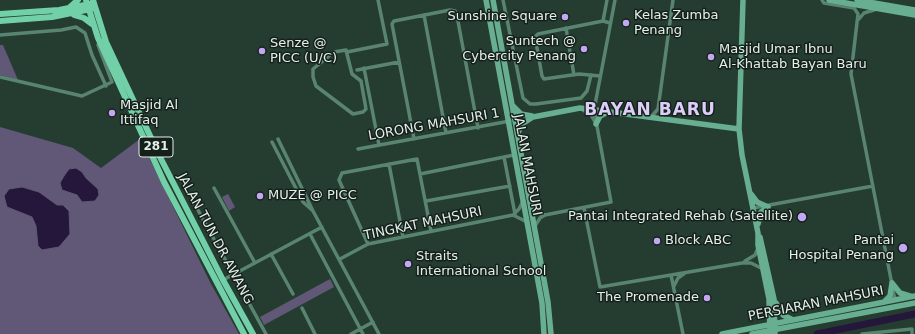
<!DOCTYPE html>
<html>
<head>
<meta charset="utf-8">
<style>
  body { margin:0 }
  canvas { display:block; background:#253c31 }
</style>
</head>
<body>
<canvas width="915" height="334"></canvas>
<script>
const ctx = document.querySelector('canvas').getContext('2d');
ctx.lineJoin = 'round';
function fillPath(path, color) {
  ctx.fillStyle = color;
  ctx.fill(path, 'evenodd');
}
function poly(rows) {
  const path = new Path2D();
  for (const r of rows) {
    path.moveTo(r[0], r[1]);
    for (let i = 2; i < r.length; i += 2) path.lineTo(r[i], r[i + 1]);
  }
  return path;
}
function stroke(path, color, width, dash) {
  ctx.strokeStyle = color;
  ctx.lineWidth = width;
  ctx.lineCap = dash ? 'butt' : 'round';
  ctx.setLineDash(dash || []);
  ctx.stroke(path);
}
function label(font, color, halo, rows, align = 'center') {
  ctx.font = font + ' "DejaVu Sans",sans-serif';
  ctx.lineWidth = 3;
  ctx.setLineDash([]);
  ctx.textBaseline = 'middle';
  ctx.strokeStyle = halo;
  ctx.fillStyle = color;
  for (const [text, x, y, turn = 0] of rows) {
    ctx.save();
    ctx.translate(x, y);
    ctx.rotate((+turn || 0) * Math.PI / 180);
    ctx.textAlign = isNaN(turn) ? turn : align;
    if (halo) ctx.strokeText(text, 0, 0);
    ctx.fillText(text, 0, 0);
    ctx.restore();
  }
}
const green = poly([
  [0,45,3,45,18,80,0,75],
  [0,127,73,148,101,168,140,139,210,282,239,334,0,334],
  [228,194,235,207,229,211,222,197],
  [330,279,334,287,264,325,260,317]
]);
const water = poly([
  [76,168,82,172,86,178,98,189,99,195,95,201,82,202,77,195,62,190,60,183,64,176,69,169,76,168],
  [22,187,39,192,57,205,63,205,69,211,70,234,59,247,42,250,38,246,36,226,32,217,7,207,4,196,9,189,22,187]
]);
const river = poly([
  [817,334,915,314]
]);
const street = poly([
  [503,0,523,98,530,104,536,104,581,98,587,91,591,75],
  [822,0,824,3,854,8,858,14,851,74,895,300],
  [424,15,446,133],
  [859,19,864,13,874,10],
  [603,21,607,0],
  [566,28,574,75],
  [0,35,61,30,76,27,85,33,92,55,106,86],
  [346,50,352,74,361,81,366,109,363,112,353,114,316,86,313,77,313,69,334,52,346,50],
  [347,52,387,44,378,0],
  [364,68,379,145],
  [357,70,399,62],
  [600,76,579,74,544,79,542,76,535,37,538,34,603,21,610,23],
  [0,77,82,96,112,82,98,45],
  [583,110,591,115,595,122],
  [651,117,658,109,673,0],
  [278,139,313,211,379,334],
  [414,139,392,24,394,21,450,10,455,11,457,16,478,128],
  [272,142,303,202,312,210],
  [358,149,510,121],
  [504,157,515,214],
  [389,164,403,237],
  [420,174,514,155],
  [214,188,255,263],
  [193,201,266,334],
  [426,201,510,186],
  [531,207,537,213,545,215],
  [584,208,600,287,742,263,751,263,763,269],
  [753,208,873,186],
  [513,215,527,222],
  [535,226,540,218,545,215,611,202,594,110,615,0],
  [310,234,363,334],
  [368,244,339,180,342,173,417,159,431,231],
  [271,254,293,294],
  [340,259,368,244,513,215,519,209,523,201],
  [745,261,755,255,758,248],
  [671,275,683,334],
  [223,280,322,227],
  [674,286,678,278,685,273],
  [302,308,315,334],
  [351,334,373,322],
  [862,334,912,329,912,334]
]);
const secondary = poly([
  [486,0,542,303,544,334],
  [493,0,548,302,551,334],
  [743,0,739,129,742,155,758,233,758,245,769,299,770,334],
  [829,0,915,15],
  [857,0,915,10],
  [513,106,521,114,532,116],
  [596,124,600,116,608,112],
  [518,133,522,124,533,117,580,108,739,129],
  [751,194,757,202,768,207],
  [758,224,761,212,768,207],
  [760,237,774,299,775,334],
  [892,283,900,293,910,296],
  [884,302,890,296,892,283],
  [776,303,783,315,793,320],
  [722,334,915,296],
  [752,334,915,303]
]);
const primary = poly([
  [86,0,98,38,164,182,244,334],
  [93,0,106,42,160,157,223,280,253,334],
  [70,7,78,0],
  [0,14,59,10,90,4],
  [74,15,84,18,92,24],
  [0,21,52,17,91,9]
]);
const markers = [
  [565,17,4,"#c2a8f3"],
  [626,23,4,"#c2a8f3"],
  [584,49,4,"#c2a8f3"],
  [262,51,4,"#c2a8f3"],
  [711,57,4,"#c2a8f3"],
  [112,113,4,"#c2a8f3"],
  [260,196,4,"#c2a8f3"],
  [802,217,5,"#c2a8f3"],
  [657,241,4,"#c2a8f3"],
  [903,248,5,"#c2a8f3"],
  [408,264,4,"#c2a8f3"],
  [707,298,4,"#c2a8f3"]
];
const shields = [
  [156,147,34]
];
const shieldNames = [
  ["281",156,147]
];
const poiNames = [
  ["Kelas Zumba",634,16],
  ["Penang",634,31],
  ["Sunshine Square",557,17,"right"],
  ["Suntech @",576,42,"right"],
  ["Cybercity Penang",576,57,"right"],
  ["Senze @",270,44],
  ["PICC (U/C)",270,59],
  ["Masjid Umar Ibnu",719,50],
  ["Al-Khattab Bayan Baru",719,65],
  ["Masjid Al",120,106],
  ["Ittifaq",120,121],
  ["MUZE @ PICC",268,196],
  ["Pantai Integrated Rehab (Satellite)",793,217,"right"],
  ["Block ABC",665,241],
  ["Pantai",894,241,"right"],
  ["Hospital Penang",894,256,"right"],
  ["Straits",416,257],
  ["International School",416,272],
  ["The Promenade",699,298,"right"]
];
const streetNames = [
  ["LORONG MAHSURI 1",434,125,-10],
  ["JALAN MAHSURI",527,165,79],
  ["TINGKAT MAHSURI",423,224,-12],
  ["JALAN TUN DR AWANG",215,239,62],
  ["PERSIARAN MAHSURI",816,304,-11]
];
const districtNames = [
  ["BAYAN BARU",650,111]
];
fillPath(green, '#615776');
fillPath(water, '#25173b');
stroke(water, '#5e586f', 1);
stroke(river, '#25173b', 7);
stroke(street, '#588470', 3.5);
stroke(secondary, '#67af90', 5.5);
stroke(primary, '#71d0a8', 6);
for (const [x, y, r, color] of markers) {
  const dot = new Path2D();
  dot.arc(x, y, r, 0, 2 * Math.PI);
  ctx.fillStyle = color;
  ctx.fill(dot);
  stroke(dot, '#16201b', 1.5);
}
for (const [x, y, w] of shields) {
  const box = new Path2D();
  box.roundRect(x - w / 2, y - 10, w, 20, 3);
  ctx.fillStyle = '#16201b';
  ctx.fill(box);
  stroke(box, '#e2f0e9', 1);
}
label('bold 12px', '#e2f0e9', null, shieldNames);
label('13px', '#e2f0e9', '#16201b', poiNames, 'left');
label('13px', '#e2f0e9', '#16201b', streetNames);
ctx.letterSpacing = '1px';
label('bold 17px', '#dccef9', '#16201b', districtNames);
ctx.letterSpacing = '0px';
</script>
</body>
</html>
